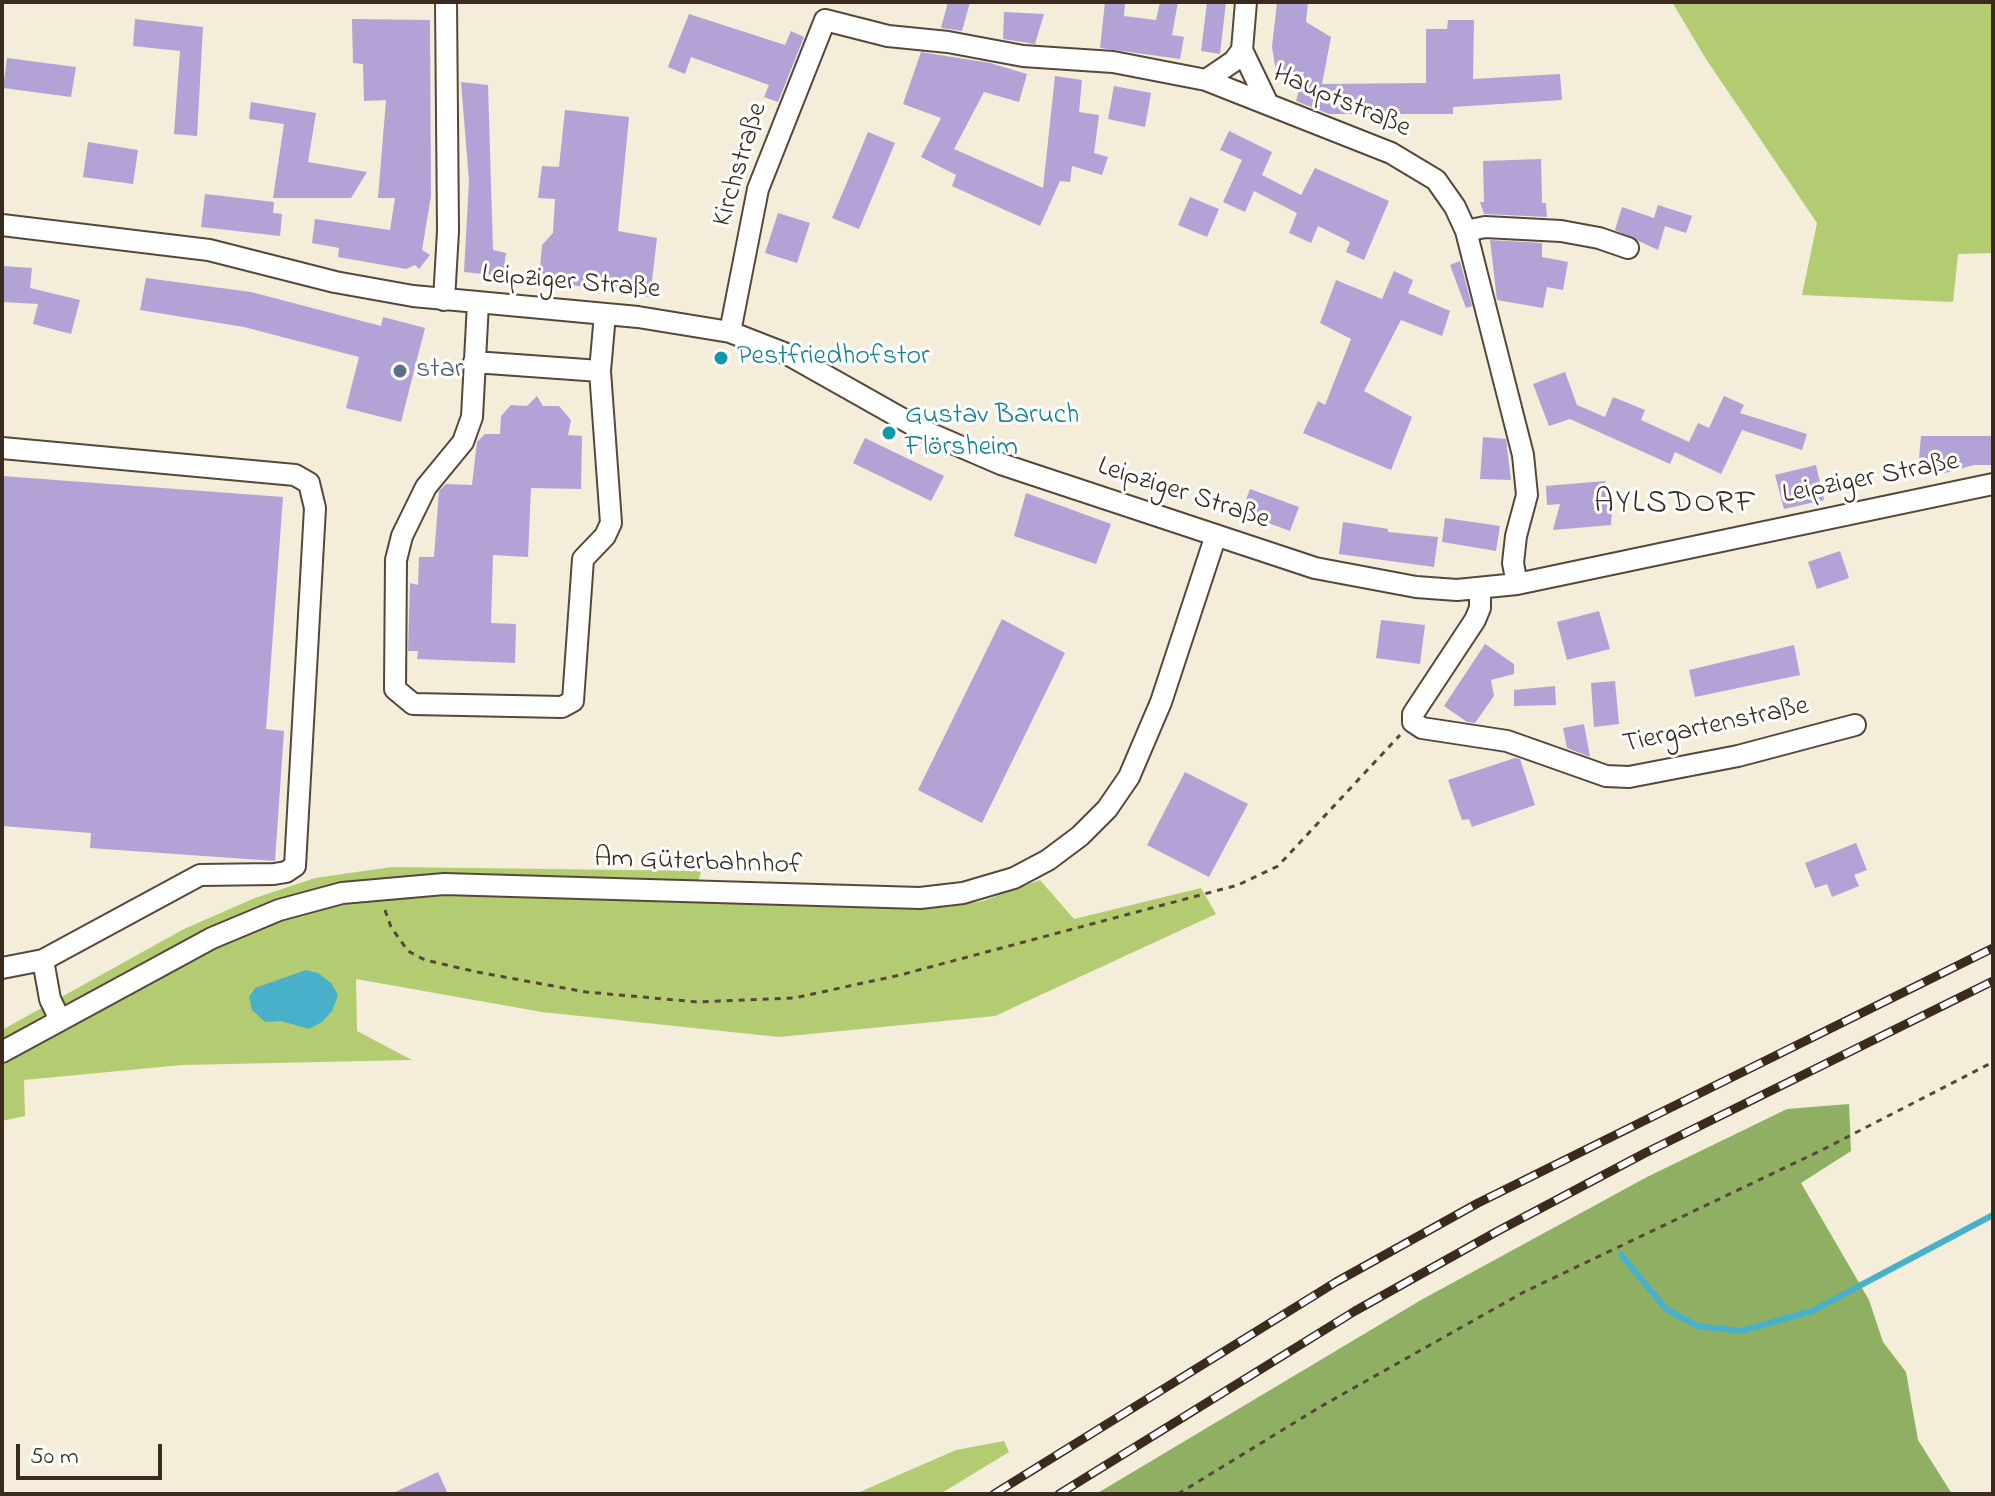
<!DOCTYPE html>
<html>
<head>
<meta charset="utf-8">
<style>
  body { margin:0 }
  #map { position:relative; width:1995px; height:1496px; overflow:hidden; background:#f3edda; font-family:"Indie Flower",sans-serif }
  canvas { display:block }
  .frame { position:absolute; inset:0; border:4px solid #3b2a1e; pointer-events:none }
  .scale { position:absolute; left:16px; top:1444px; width:146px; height:36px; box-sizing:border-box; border:4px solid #3b2a1e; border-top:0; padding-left:10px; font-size:24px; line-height:28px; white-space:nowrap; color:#3b2a1e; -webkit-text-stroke:6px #fff; paint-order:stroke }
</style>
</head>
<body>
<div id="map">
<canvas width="1995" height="1496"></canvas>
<div class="frame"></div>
<div class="scale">50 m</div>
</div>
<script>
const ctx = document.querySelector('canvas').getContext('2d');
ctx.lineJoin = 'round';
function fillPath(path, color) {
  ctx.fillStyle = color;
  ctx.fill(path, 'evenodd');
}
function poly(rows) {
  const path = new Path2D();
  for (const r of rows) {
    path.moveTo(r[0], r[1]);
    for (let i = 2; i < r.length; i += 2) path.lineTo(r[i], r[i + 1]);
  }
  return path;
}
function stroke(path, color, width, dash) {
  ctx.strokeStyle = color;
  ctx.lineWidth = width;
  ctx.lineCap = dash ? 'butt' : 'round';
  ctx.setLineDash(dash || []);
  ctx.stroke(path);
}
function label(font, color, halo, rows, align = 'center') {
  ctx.font = font + ' "Indie Flower",sans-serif';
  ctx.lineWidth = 6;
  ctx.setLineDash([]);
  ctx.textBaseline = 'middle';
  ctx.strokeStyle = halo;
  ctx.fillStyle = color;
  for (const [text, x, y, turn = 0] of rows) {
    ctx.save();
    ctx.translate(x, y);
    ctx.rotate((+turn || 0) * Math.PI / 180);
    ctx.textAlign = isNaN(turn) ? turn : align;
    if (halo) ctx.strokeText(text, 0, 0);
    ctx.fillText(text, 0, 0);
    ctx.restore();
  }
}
const green = poly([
  [1672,2,1993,2,1993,253,1958,254,1953,302,1802,295,1817,223,1706,59],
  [392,867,701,871,693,902,892,907,945,907,983,901,1040,880,1074,919,1201,888,1216,914,995,1016,779,1037,542,1012,356,979,357,1031,412,1060,182,1065,24,1080,25,1116,2,1121,2,1030,184,929,255,898,315,878],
  [1004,1441,1009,1452,940,1494,855,1494,956,1450]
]);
const forest = poly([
  [1849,1104,1851,1151,1801,1183,1869,1300,1883,1342,1906,1372,1918,1440,1952,1494,1096,1494,1421,1300,1647,1177,1787,1109]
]);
const water = poly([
  [306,970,318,973,331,983,338,995,332,1011,322,1022,309,1029,281,1021,265,1022,252,1010,249,997,255,988]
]);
const stream = poly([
  [1621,1255,1666,1309,1697,1326,1741,1331,1812,1311,1993,1215]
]);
const building = poly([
  [948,2,970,2,962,31,941,28],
  [1105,2,1125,2,1124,16,1156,20,1160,2,1178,2,1172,35,1184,37,1180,59,1100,48],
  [1207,2,1226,2,1220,54,1201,51],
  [1277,2,1308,2,1306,22,1331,37,1322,84,1426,83,1426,29,1447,29,1448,20,1474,20,1473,79,1560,74,1562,100,1453,107,1453,114,1329,114,1296,101,1304,72,1276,72,1272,47],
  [1004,12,1044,14,1035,44,1003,39],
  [689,14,785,45,791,31,804,37,778,102,764,97,769,85,691,57,685,74,668,67],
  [135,19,203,27,197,136,174,134,180,51,133,46],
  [352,19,430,20,431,196,422,250,430,255,419,269,415,265,406,269,338,257,339,248,312,243,315,219,390,230,395,198,378,198,386,100,364,101,363,64,353,63],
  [921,52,990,63,1027,74,1019,102,984,92,954,149,1043,188,1055,76,1082,80,1079,112,1099,115,1094,153,1108,157,1102,175,1072,166,1070,182,1060,181,1040,226,952,186,956,175,921,157,941,118,903,104],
  [7,58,76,67,71,97,3,88],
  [461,82,488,85,493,250,506,253,503,276,464,272,469,181],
  [1114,86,1151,93,1145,127,1108,119],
  [251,102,316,113,308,162,367,172,351,198,273,198,284,124,249,119],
  [565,110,629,117,618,231,657,238,650,297,539,280,542,245,553,233,555,199,538,198,542,166,559,167],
  [1229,131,1272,152,1262,175,1301,195,1315,168,1389,201,1364,260,1346,252,1350,242,1318,226,1311,243,1289,233,1297,213,1254,191,1245,212,1223,202,1242,160,1220,150],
  [868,132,895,143,859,229,832,218],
  [88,142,138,150,133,184,83,177],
  [1541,159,1542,203,1546,203,1547,217,1484,214,1480,202,1484,202,1483,161],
  [205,194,274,202,273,213,282,214,280,236,201,227],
  [1190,197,1219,209,1207,237,1178,225],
  [1658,205,1692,216,1686,233,1665,226,1658,250,1615,230,1622,207,1654,218],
  [778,213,810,223,797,263,765,253],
  [1490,240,1542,243,1542,257,1568,262,1563,290,1547,287,1543,308,1497,300],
  [1460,261,1472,306,1466,308,1450,265],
  [2,266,32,268,30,288,80,300,71,334,33,324,38,304,2,302],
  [1394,271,1413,280,1408,293,1450,311,1442,336,1401,320,1364,391,1412,417,1391,470,1303,433,1318,401,1325,405,1351,339,1320,323,1336,280,1382,299],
  [146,278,251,292,381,326,383,317,425,328,401,422,346,408,359,357,244,327,140,310],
  [1565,372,1577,405,1605,417,1613,397,1645,410,1641,420,1689,442,1698,423,1709,428,1724,396,1744,405,1740,413,1807,434,1802,450,1742,430,1721,474,1675,452,1670,464,1570,419,1549,426,1533,384],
  [537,396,543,406,559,406,571,420,568,435,582,436,581,489,531,488,528,557,493,555,491,623,516,624,515,663,417,659,418,651,408,651,410,583,418,585,419,557,434,557,439,491,446,484,472,485,477,442,485,434,500,434,501,416,511,405,527,406],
  [1921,436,1993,436,1993,465,1974,465,1945,473,1918,471],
  [1483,437,1506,439,1511,480,1480,479],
  [865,438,944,476,931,501,853,463],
  [1816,465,1824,500,1784,509,1775,475],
  [2,476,283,497,266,729,284,731,275,861,90,848,91,833,2,826],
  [1605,481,1612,510,1611,525,1553,530,1560,504,1547,505,1546,486],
  [1250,489,1299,507,1290,531,1241,513],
  [1026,493,1111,524,1096,564,1014,536],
  [1445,518,1500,526,1496,551,1442,542],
  [1343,522,1388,529,1388,532,1438,537,1434,567,1339,554],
  [1840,551,1849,578,1817,589,1808,562],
  [1599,611,1610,649,1567,660,1557,622],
  [1002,619,1065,653,982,823,918,790],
  [1381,620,1425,625,1420,664,1376,658],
  [1485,644,1514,664,1514,674,1491,680,1494,696,1475,723,1467,722,1444,706],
  [1794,645,1800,675,1695,697,1689,670],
  [1615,681,1619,724,1594,727,1591,683],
  [1555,686,1556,705,1514,706,1514,690],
  [1584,724,1590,757,1567,748,1563,728],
  [1515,758,1520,759,1535,805,1472,827,1469,819,1462,820,1448,780],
  [1185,772,1248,804,1209,877,1147,845],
  [1856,843,1867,870,1854,875,1859,886,1832,897,1827,884,1815,888,1805,863],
  [438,1472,448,1494,391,1494]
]);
const path = poly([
  [385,910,391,927,408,951,425,960,477,972,586,992,698,1002,794,998,900,975,1238,885,1278,866,1400,735],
  [1178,1494,1320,1407,1524,1292,1822,1150,1993,1062]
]);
const minor = poly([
  [1246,2,1242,50,1267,102],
  [825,20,888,36,948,42,1023,56,1113,62,1206,80,1391,153,1436,180,1455,207,1466,231,1523,455,1527,495,1516,536,1513,563,1517,584],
  [1206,80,1234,61,1242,50],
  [2,225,209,250,335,282,413,296,638,317,730,332,789,355,922,430,1001,464,1315,568,1416,587,1457,590,1517,584,1993,484],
  [1466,231,1485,227,1561,231,1599,238,1628,248],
  [444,300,448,231,446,2],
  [478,303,472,417,463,442,426,487,402,536,396,560,395,689,413,704,562,707,573,701,583,559,605,536,611,523,600,371,605,314],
  [730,332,758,189,825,20],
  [474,362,600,371],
  [2,448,295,475,309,483,315,508,295,866,286,872,274,874,200,875,43,960,2,968],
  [1480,588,1480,608,1475,620,1413,714,1413,722,1422,728,1507,741,1606,776,1629,777,1738,756,1855,725],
  [43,960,50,999,60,1020],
  [2,1052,212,938,279,910,342,893,444,884,920,898,963,893,1014,878,1048,860,1080,836,1107,809,1129,777,1161,702,1216,535]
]);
const rail = poly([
  [994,1494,1336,1282,1478,1203,1993,948],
  [1059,1494,1355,1311,1496,1232,1645,1153,1993,981]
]);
const markers = [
  [721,358,8,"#0f9aa8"],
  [400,371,8,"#5c6f8a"],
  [889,433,8,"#0f9aa8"]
];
const streetNames = [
  ["Hauptstraße",1341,103,23],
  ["Kirchstraße",742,165,-73],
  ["Leipziger Straße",571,284,5],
  ["Leipziger Straße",1871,480,-11],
  ["Leipziger Straße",1183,495,18],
  ["Tiergartenstraße",1716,727,-12],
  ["Am Güterbahnhof",698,864,2]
];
const cultureNames = [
  ["Pestfriedhofstor",737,358],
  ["Gustav Baruch",905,417],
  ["Flörsheim",905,449]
];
const serviceNames = [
  ["star",416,371]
];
const quarterNames = [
  ["AYLSDORF",1676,506]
];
fillPath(green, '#b4cc71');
fillPath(forest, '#8fb063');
fillPath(water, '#49b0c9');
stroke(stream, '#49b0c9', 6);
fillPath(building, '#b2a2d5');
stroke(minor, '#57473a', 24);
stroke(path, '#57473a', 3, [6, 6]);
stroke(minor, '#fff', 20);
stroke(rail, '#3b2a1e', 9);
stroke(rail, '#fff', 6, [18]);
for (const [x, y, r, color] of markers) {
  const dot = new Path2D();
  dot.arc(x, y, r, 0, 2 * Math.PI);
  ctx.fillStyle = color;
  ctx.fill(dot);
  stroke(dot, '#fff', 3);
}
label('28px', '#3b2a1e', '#fff', streetNames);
label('28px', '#0d838f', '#fff', cultureNames, 'left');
label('28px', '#4e5e75', '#fff', serviceNames, 'left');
ctx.letterSpacing = '2px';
label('32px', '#3b2a1e', '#fff', quarterNames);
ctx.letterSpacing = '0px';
</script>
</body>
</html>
